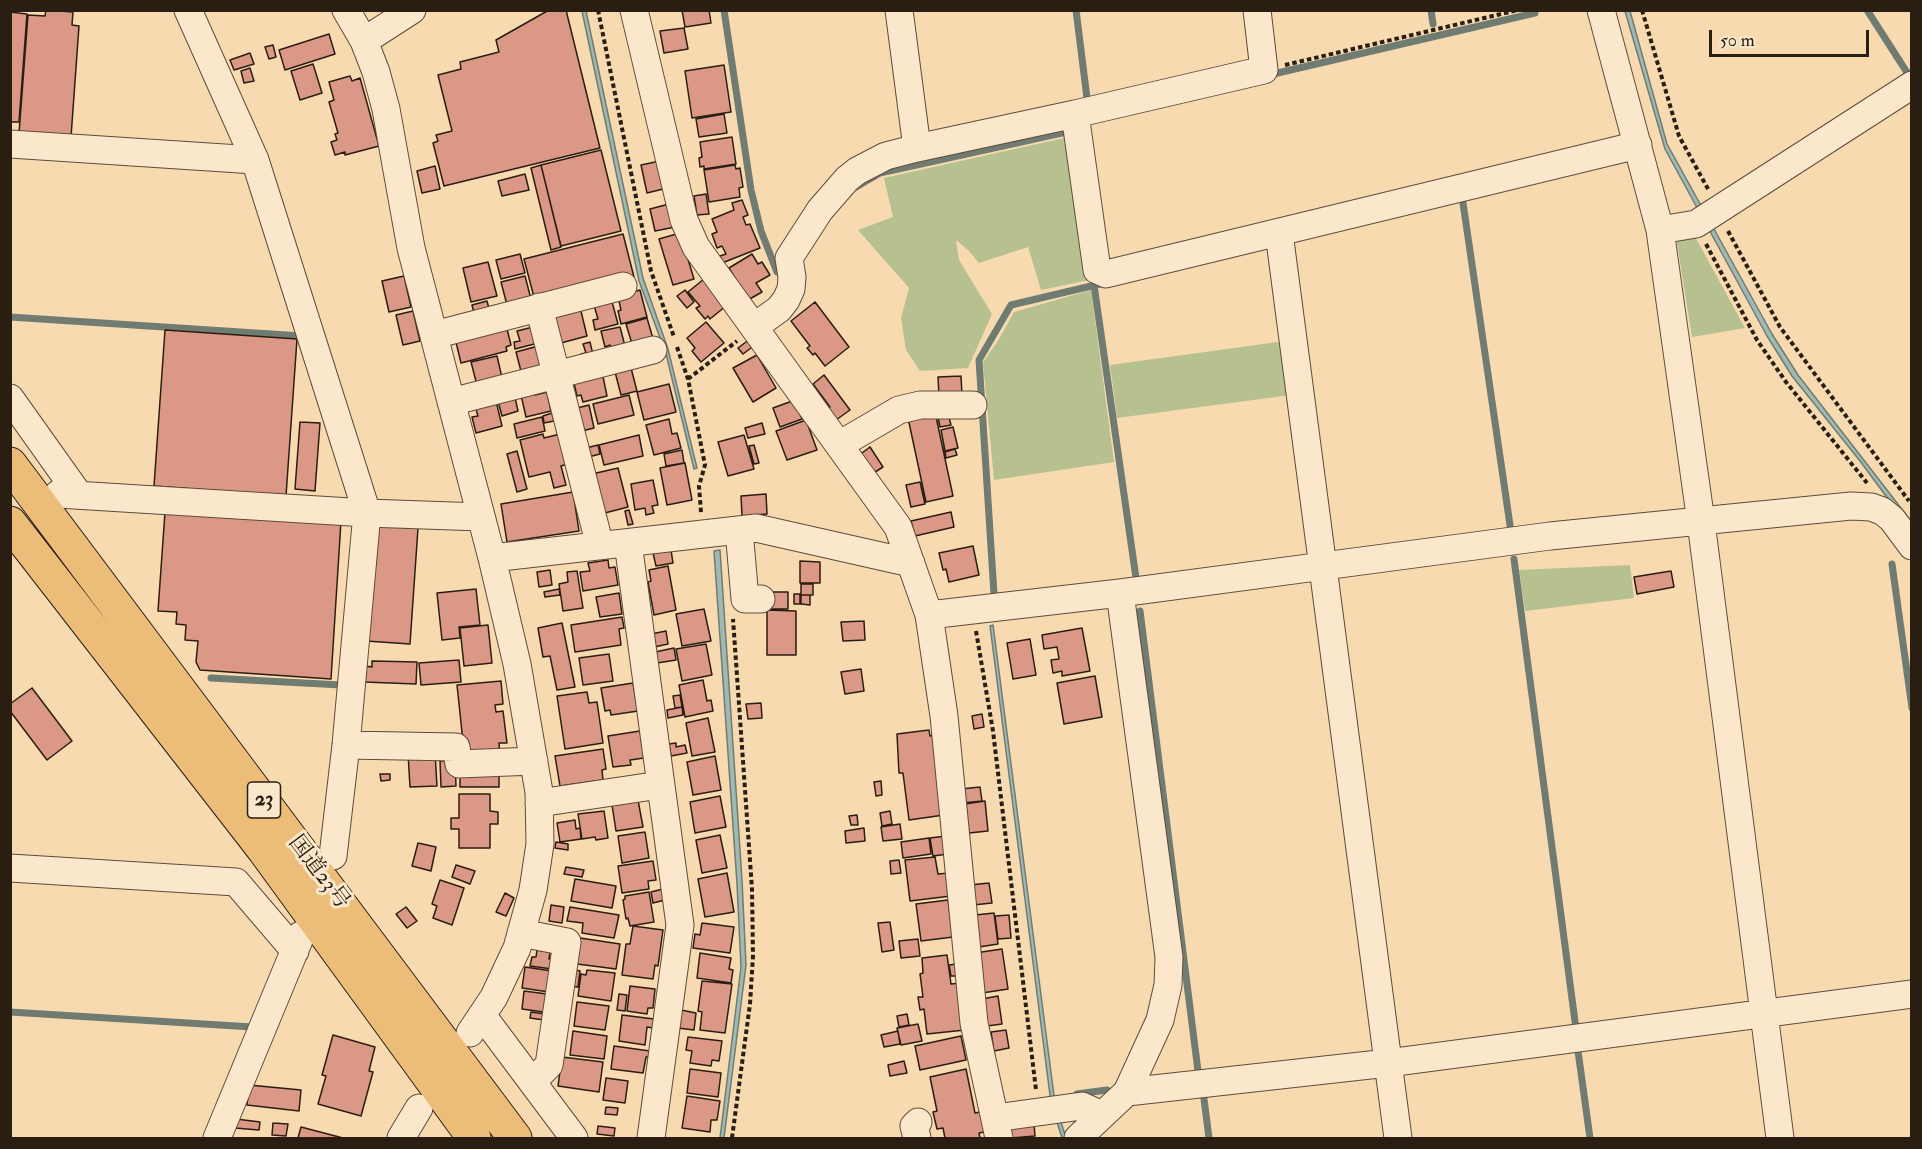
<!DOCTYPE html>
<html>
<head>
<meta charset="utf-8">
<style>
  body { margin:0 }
  #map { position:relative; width:1922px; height:1149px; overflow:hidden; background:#f8dab1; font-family:"IM FELL Double Pica",serif }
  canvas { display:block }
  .frame { position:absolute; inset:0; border:12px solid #2a1d11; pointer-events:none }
  .scale { position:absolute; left:1709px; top:30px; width:160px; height:27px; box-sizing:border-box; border:3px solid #2a1d11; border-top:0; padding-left:8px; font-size:18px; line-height:21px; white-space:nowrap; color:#2a1d11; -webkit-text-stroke:4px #fae7cc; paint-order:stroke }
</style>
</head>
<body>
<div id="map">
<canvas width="1922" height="1149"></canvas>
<div class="frame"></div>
<div class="scale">50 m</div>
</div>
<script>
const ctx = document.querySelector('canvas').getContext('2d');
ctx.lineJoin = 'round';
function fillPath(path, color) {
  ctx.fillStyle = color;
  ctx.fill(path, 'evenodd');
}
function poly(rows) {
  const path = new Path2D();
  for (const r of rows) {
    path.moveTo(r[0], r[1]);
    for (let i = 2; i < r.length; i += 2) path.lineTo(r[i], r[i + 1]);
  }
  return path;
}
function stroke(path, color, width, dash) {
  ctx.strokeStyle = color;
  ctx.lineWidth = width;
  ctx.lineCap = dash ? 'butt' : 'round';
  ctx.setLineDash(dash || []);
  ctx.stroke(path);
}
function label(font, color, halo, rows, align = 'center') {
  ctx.font = font + ' "IM FELL Double Pica","Noto Serif JP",serif';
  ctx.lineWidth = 6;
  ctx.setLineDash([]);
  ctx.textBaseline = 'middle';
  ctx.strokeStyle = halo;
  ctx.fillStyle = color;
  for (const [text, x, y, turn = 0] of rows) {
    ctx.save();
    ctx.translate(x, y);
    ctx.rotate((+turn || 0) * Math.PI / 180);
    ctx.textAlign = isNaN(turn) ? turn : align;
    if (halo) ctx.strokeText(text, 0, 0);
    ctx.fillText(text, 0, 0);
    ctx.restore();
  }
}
const green = poly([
  [1073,136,1094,279,1041,290,1028,247,979,263,969,251,956,240,959,260,992,314,968,368,920,371,906,350,901,318,909,288,858,230,893,217,884,178],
  [1692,231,1745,328,1692,337,1676,237],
  [1091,290,1114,462,994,480,983,362,998,341,1014,312],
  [1285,341,1291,395,1117,418,1110,365],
  [1630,565,1634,598,1525,611,1519,570]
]);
const water = poly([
  [582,11,586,11,643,278,668,349,697,468,694,469,666,354,639,281,582,11],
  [1625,11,1630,11,1667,144,1772,334,1798,375,1911,521,1911,530,1860,461,1792,376,1767,336,1665,149,1625,11],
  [720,550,742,880,746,965,724,1138,720,1138,741,967,737,884,714,551,720,550],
  [993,625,1055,1103,1066,1138,1062,1138,1051,1103,990,626,993,625]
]);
const stream = poly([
  [724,10,751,190,761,231,777,272,783,272],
  [1076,10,1088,106],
  [1431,10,1433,24],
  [1867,10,1908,74],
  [1269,75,1535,13],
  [856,187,880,173,1071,131],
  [1462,196,1510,525],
  [1094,285,1136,578],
  [10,317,302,336],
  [1514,559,1576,1029],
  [1892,564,1912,708],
  [994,594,979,360,1011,305,1104,283],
  [1140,611,1199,1079],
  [211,678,341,685],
  [10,1012,252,1027],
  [1578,1051,1590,1138],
  [1077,1094,1107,1090],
  [1204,1099,1209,1138]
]);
const building = poly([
  [46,10,73,12,72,25,79,26,71,137,19,133,28,15,45,16,46,10],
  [549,10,566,10,600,148,444,186,433,143,438,141,436,135,452,131,438,75,461,69,460,62,499,52,496,40,549,10],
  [682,10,709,10,711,23,685,27,682,10],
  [10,12,27,14,19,122,10,122,10,12],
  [684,28,688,49,664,53,660,31,684,28],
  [329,34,335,54,285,70,279,50,329,34],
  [273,45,276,57,269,59,265,47,273,45],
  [250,53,254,64,234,70,230,60,250,53],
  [313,64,322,93,300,100,291,71,313,64],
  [724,65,731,112,692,118,685,71,724,65],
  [250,68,254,81,244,83,241,71,250,68],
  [350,76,352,81,360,78,379,146,345,155,345,152,335,155,331,142,337,140,335,134,338,133,329,102,334,100,329,82,350,76],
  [724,114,727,133,699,137,696,119,724,114],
  [732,137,736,164,704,169,704,166,700,167,699,158,702,157,700,142,732,137],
  [601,150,621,231,561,246,541,165,601,150],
  [660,161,663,189,647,193,641,165,660,161],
  [541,165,561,247,551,250,531,168,541,165],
  [735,165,736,169,740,168,743,187,739,188,740,197,709,202,704,170,735,165],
  [435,166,440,189,422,193,417,171,435,166],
  [525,174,529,190,502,196,498,181,525,174],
  [706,194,709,214,697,215,694,196,706,194],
  [742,200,748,215,743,217,746,225,750,224,760,248,722,263,720,256,726,254,722,246,717,248,712,234,717,232,712,219,734,210,732,203,742,200],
  [669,204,675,227,655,231,650,209,669,204],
  [680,233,694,279,673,285,659,239,680,233],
  [623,234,634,277,535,301,524,259,623,234],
  [520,254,525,273,501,279,496,260,520,254],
  [752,254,758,264,762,262,770,275,756,283,762,292,748,300,729,268,752,254],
  [488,262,497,296,471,302,463,268,488,262],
  [404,276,411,307,389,312,382,281,404,276],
  [525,276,531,299,507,305,501,282,525,276],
  [704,279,726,306,710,319,708,316,705,319,696,308,700,306,688,292,704,279],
  [640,290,647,317,621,324,618,311,621,310,618,296,640,290],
  [685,290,694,302,687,308,677,296,685,290],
  [611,298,618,324,595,330,593,320,598,319,593,302,611,298],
  [487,301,490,313,475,317,472,305,487,301],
  [815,302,849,347,825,366,815,353,813,355,807,348,810,346,791,321,815,302],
  [580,307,587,336,561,343,554,314,580,307],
  [413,311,420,341,403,345,396,315,413,311],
  [647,318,654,342,633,347,626,324,647,318],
  [706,322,724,343,701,362,692,351,695,348,687,338,706,322],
  [506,325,511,345,506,347,507,351,461,363,455,338,506,325],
  [533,327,538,343,515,349,514,342,520,341,517,331,533,327],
  [620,327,626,350,612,354,610,345,605,347,601,331,620,327],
  [165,330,297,339,286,496,154,486,165,330],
  [750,339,755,345,743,354,738,348,750,339],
  [590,342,594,359,583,362,581,354,586,353,583,344,590,342],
  [538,346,544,369,522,375,516,352,538,346],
  [757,355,776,388,753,402,733,368,757,355],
  [497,356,503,382,478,389,471,362,497,356],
  [630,364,637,391,621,395,614,368,630,364],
  [602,372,607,396,583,402,581,395,577,396,573,379,602,372],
  [824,375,850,410,836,420,827,409,830,407,813,384,824,375],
  [961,376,962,395,939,396,938,377,961,376],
  [669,384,676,412,644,420,637,392,669,384],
  [534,392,535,395,547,392,551,411,526,417,521,395,534,392],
  [514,393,518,411,502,416,497,397,514,393],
  [629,395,634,415,598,424,593,404,629,395],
  [795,400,802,419,780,427,773,408,795,400],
  [496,401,502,426,476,433,472,417,478,416,475,406,496,401],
  [589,405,594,428,582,431,577,408,589,405],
  [947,410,951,425,940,427,937,412,947,410],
  [935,412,953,496,926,502,908,418,935,412],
  [552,413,554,421,544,423,543,416,552,413],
  [542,417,545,431,517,438,514,424,542,417],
  [669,419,672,434,677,433,681,448,654,455,646,425,669,419],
  [806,420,817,450,787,460,776,431,806,420],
  [300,422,320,423,315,491,295,489,300,422],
  [762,423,765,434,748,438,745,428,762,423],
  [953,427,958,448,945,451,941,430,953,427],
  [543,434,544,438,560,434,567,464,561,466,566,485,554,488,550,472,529,477,520,440,543,434],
  [639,435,643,456,604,465,599,445,639,435],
  [744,435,754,469,728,476,718,442,744,435],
  [598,445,600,454,588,457,586,448,598,445],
  [754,445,759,463,754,464,749,446,754,445],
  [870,447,883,467,872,474,858,456,870,447],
  [955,449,957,455,946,458,945,452,955,449],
  [682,450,684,463,666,466,664,454,682,450],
  [517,451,527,489,517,492,507,454,517,451],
  [685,463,692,500,667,505,660,468,685,463],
  [618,468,628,507,601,514,592,474,618,468],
  [653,480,658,505,652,506,654,513,646,515,645,508,635,510,631,484,653,480],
  [920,482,925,504,911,507,906,485,920,482],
  [573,492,579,531,507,542,501,504,573,492],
  [766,494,767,514,742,516,741,496,766,494],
  [629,510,633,524,628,525,625,511,629,510],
  [165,512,341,521,331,679,200,670,196,662,198,641,185,640,186,625,176,624,177,612,158,611,165,512],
  [951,512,954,527,915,536,911,521,951,512],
  [375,525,418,528,410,644,366,641,375,525],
  [973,546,979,575,949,582,946,569,943,570,939,553,973,546],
  [671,550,673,563,656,566,653,553,671,550],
  [608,560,609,568,615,567,618,585,583,591,580,572,590,571,588,563,608,560],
  [800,561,820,562,820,583,800,583,800,561],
  [668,566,676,610,654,615,648,582,651,581,649,570,668,566],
  [550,570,552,585,539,587,537,572,550,570],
  [577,571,583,608,563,611,559,584,568,582,567,572,577,571],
  [1671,571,1674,587,1637,594,1634,577,1671,571],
  [801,584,813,584,813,595,801,595,801,584],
  [476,589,480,625,459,627,460,638,442,640,437,593,476,589],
  [559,589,560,595,545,597,544,592,559,589],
  [768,592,788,592,788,609,768,609,768,592],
  [619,593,622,614,600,617,596,597,619,593],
  [794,594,800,594,800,604,794,604,794,594],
  [801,595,810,595,810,605,801,604,801,595],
  [704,609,711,641,682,646,676,614,704,609],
  [767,610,796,611,796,655,767,655,767,610],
  [622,617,624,628,619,629,621,645,575,652,571,625,622,617],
  [864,621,865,640,843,641,841,622,864,621],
  [562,623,575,687,557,690,550,656,543,657,538,628,562,623],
  [488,625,492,663,464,666,460,628,488,625],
  [1082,628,1090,671,1062,676,1062,671,1053,673,1051,660,1059,659,1057,647,1044,649,1042,635,1082,628],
  [666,631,668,644,654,647,651,634,666,631],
  [1030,639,1036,675,1013,679,1007,643,1030,639],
  [706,644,712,675,682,681,676,649,706,644],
  [674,648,676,660,657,663,655,652,674,648],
  [609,654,613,681,583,685,579,658,609,654],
  [459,660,461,682,421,685,419,663,459,660],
  [372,661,417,662,416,684,364,682,365,666,372,667,372,661],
  [861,669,864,691,845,694,841,672,861,669],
  [1095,676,1102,717,1064,724,1057,683,1095,676],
  [703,680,707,701,711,700,713,711,685,717,679,685,703,680],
  [501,681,503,704,495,705,496,712,503,711,507,743,499,743,500,758,465,761,457,685,501,681],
  [633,683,638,711,611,715,610,710,605,711,601,688,633,683],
  [32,688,72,741,47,760,10,711,10,704,32,688],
  [587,692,589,703,597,702,603,743,565,749,557,696,587,692],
  [680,695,682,707,675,708,673,696,680,695],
  [761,703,762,718,748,719,746,704,761,703],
  [682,707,683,715,668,718,667,710,682,707],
  [982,714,984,727,974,729,972,716,982,714],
  [708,718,715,752,692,756,686,723,708,718],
  [929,730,930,736,937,735,944,815,909,820,903,773,899,773,897,734,929,730],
  [640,731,644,758,630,760,631,765,613,767,608,736,640,731],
  [676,743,676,747,685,745,687,753,671,756,669,744,676,743],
  [603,749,606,769,602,770,603,780,560,786,555,756,603,749],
  [435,752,437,786,410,787,408,753,435,752],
  [715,756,721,790,693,795,687,762,715,756],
  [455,760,456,786,441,787,440,761,455,760],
  [460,768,499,768,499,787,460,787,460,768],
  [380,774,390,774,390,780,381,781,380,774],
  [881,781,882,795,876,796,874,782,881,781],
  [980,787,982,801,963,803,961,789,980,787],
  [459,794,490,794,490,811,498,812,498,824,490,824,490,848,459,848,459,829,451,829,451,818,459,818,459,794],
  [720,796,726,827,695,833,690,802,720,796],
  [638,800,643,827,616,831,612,805,638,800],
  [985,801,988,831,969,833,965,804,985,801],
  [604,811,608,838,596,840,595,837,582,839,578,814,604,811],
  [890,811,892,824,882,826,880,813,890,811],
  [857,815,858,825,851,825,849,816,857,815],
  [575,820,576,829,580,828,581,839,560,842,557,823,575,820],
  [900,824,902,839,883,841,881,827,900,824],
  [864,828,865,841,846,843,845,831,864,828],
  [645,832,649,858,622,863,618,836,645,832],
  [720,835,727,868,702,873,696,840,720,835],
  [946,836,948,854,933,856,930,838,946,836],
  [929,838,931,854,903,858,901,842,929,838],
  [556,842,568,844,568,850,555,848,556,842],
  [418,843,436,847,431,871,412,866,418,843],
  [935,857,938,874,949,873,951,896,910,901,905,860,935,857],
  [899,860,901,873,891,874,890,861,899,860],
  [653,861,656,880,648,881,649,889,622,893,618,866,653,861],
  [456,865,475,871,470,884,452,877,456,865],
  [566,867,584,870,582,877,564,874,566,867],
  [727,873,734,912,705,917,698,879,727,873],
  [575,879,616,886,612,908,571,901,575,879],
  [440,880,464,888,452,925,433,918,437,906,432,904,440,880],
  [989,883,992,903,973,905,970,885,989,883],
  [663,889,665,900,653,903,651,892,663,889],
  [649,892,654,922,630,926,628,918,626,919,623,900,625,899,625,896,649,892],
  [505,893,514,898,506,916,496,912,505,893],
  [948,900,953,937,921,941,916,904,948,900],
  [551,905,564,907,562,923,549,921,551,905],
  [406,907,417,921,407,928,396,914,406,907],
  [570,907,619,915,614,938,582,933,583,923,567,921,570,907],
  [994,913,998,944,979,947,975,915,994,913],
  [1009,915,1011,938,998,939,995,916,1009,915],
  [890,922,894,950,882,952,878,923,890,922],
  [702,923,734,927,730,953,693,948,695,934,700,935,702,923],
  [633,926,663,930,658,966,655,965,653,979,622,975,626,944,630,944,633,926],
  [580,938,620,944,616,969,577,964,580,938],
  [918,939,920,956,901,958,899,941,918,939],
  [1002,949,1008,989,982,993,975,953,1002,949],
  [537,950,550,952,549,959,553,959,552,969,530,966,532,957,536,957,537,950],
  [700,953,731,958,729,969,733,970,731,983,697,978,700,953],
  [947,955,951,984,960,983,965,1030,927,1034,924,1009,920,1010,918,997,923,997,920,974,923,973,922,958,947,955],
  [956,964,957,976,951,976,949,965,956,964],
  [525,967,552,971,549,992,522,988,525,967],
  [570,969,580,971,578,987,568,986,570,969],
  [587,970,615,973,611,1001,578,996,581,974,586,975,587,970],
  [702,981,732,984,725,1033,700,1030,702,1012,698,1011,702,981],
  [630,986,655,989,653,1008,648,1008,647,1014,627,1011,630,986],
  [524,991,547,994,544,1012,522,1009,524,991],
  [619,994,627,995,625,1011,617,1010,619,994],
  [998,996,1002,1024,987,1026,982,999,998,996],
  [577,1002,609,1006,605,1030,574,1026,577,1002],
  [681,1010,696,1013,694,1030,678,1028,681,1010],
  [531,1012,545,1014,544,1020,530,1018,531,1012],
  [907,1014,909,1025,899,1027,897,1016,907,1014],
  [622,1015,654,1019,653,1028,647,1027,645,1045,619,1041,622,1015],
  [918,1024,922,1041,901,1045,897,1028,918,1024],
  [1006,1030,1009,1048,994,1051,991,1032,1006,1030],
  [573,1031,607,1036,604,1059,570,1055,573,1031],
  [898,1031,900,1044,884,1047,881,1035,898,1031],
  [333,1035,375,1047,369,1071,373,1072,361,1116,318,1104,326,1076,322,1075,333,1035],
  [961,1036,966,1060,920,1070,915,1046,961,1036],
  [688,1037,722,1041,719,1061,712,1060,711,1066,690,1063,692,1051,686,1050,688,1037],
  [614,1046,650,1051,649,1057,646,1057,643,1073,611,1069,614,1046],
  [562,1057,603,1062,599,1092,558,1086,562,1057],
  [904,1061,907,1073,890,1076,888,1065,904,1061],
  [690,1069,721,1073,718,1097,687,1093,690,1069],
  [966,1069,975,1113,985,1111,989,1131,979,1133,980,1138,945,1138,943,1128,937,1129,933,1112,937,1111,930,1077,966,1069],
  [606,1078,628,1081,625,1103,603,1100,606,1078],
  [249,1085,301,1090,299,1111,247,1105,249,1085],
  [687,1096,720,1101,717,1120,711,1120,710,1132,682,1128,687,1096],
  [606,1107,618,1108,617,1115,605,1114,606,1107],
  [236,1119,260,1122,259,1130,235,1128,236,1119],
  [273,1123,288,1124,286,1136,272,1135,273,1123],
  [1034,1124,1035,1136,1011,1138,1009,1128,1034,1124],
  [598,1126,615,1128,614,1136,597,1134,598,1126],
  [301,1127,343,1138,298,1138,301,1127]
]);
const path = poly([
  [598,10,651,271,674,337],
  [1642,10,1679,136,1708,189],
  [1285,65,1518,10],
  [1728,231,1780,327,1909,501],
  [1706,244,1757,340,1786,382,1867,483],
  [677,347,688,379,705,465,699,486,701,512],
  [688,379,737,341],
  [976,631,993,731,1036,1090],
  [732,1138,750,1004,753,956,752,889,733,619]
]);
const minor = poly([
  [188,10,255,160,367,513,346,745,333,856],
  [346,10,364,41,376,72,386,109,411,248,492,558,517,664,539,792,540,844,533,890,517,948,494,997,470,1033],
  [634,10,684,220,696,247,898,527,929,615,944,716,974,1023,999,1138],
  [899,10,917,148],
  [1257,10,1264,70,1075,114,1097,270,1106,274,1638,145],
  [1601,10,1660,230,1701,522,1780,1138],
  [364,41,412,10],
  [10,144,255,160],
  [1660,230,1696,224,1912,85],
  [1279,233,1398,1138],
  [539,307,600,546],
  [754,327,779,309,786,300,791,289,792,277,789,258,820,210,847,179,857,171,886,156,917,148,1075,114],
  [434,335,623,286],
  [10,398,79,495],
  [451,402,653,350],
  [839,445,899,410,920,405,973,405],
  [58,494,367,513,481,517],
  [739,530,745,599,761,599],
  [628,543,680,925,651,1138],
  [492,558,756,528,911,563],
  [929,615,1120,593,1550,536,1851,506,1871,507,1882,511,1892,519,1912,546],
  [346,745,456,747,459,764,534,761],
  [539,803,660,785],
  [10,868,236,882,295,951],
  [521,933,567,942,549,1065,532,1082],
  [482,1015,574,1138],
  [1127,1092,1388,1063,1912,994],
  [995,1118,1082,1106,1102,1115],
  [217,1138,301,935],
  [401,1138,419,1108],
  [917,1138,914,1126,918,1122],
  [1078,1138,1127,1092,1160,1020,1168,985,1169,957,1120,593]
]);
const highway = poly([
  [10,464,515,1138],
  [10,523,264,850,474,1138]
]);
const shields = [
  [264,800,33]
];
const shieldNames = [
  ["23",264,800]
];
const streetNames = [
  ["国道23号",318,873,53]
];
fillPath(green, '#b7c190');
fillPath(water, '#9fb9b3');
stroke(water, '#707b72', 1.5);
stroke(stream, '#707b72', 7);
fillPath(building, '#dc9886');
stroke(building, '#2a1d11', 1.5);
stroke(minor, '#5e4c39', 29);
stroke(highway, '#2a1d11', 35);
stroke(path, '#2a1d11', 4, [4.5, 3]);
stroke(minor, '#fae7cc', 27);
stroke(highway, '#ecbd78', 33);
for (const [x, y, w] of shields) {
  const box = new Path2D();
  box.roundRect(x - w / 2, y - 18, w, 36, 4.5);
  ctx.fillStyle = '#fae7cc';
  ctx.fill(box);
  stroke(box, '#2a1d11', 1.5);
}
label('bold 21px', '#2a1d11', null, shieldNames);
label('22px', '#2a1d11', '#fae7cc', streetNames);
</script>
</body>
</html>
